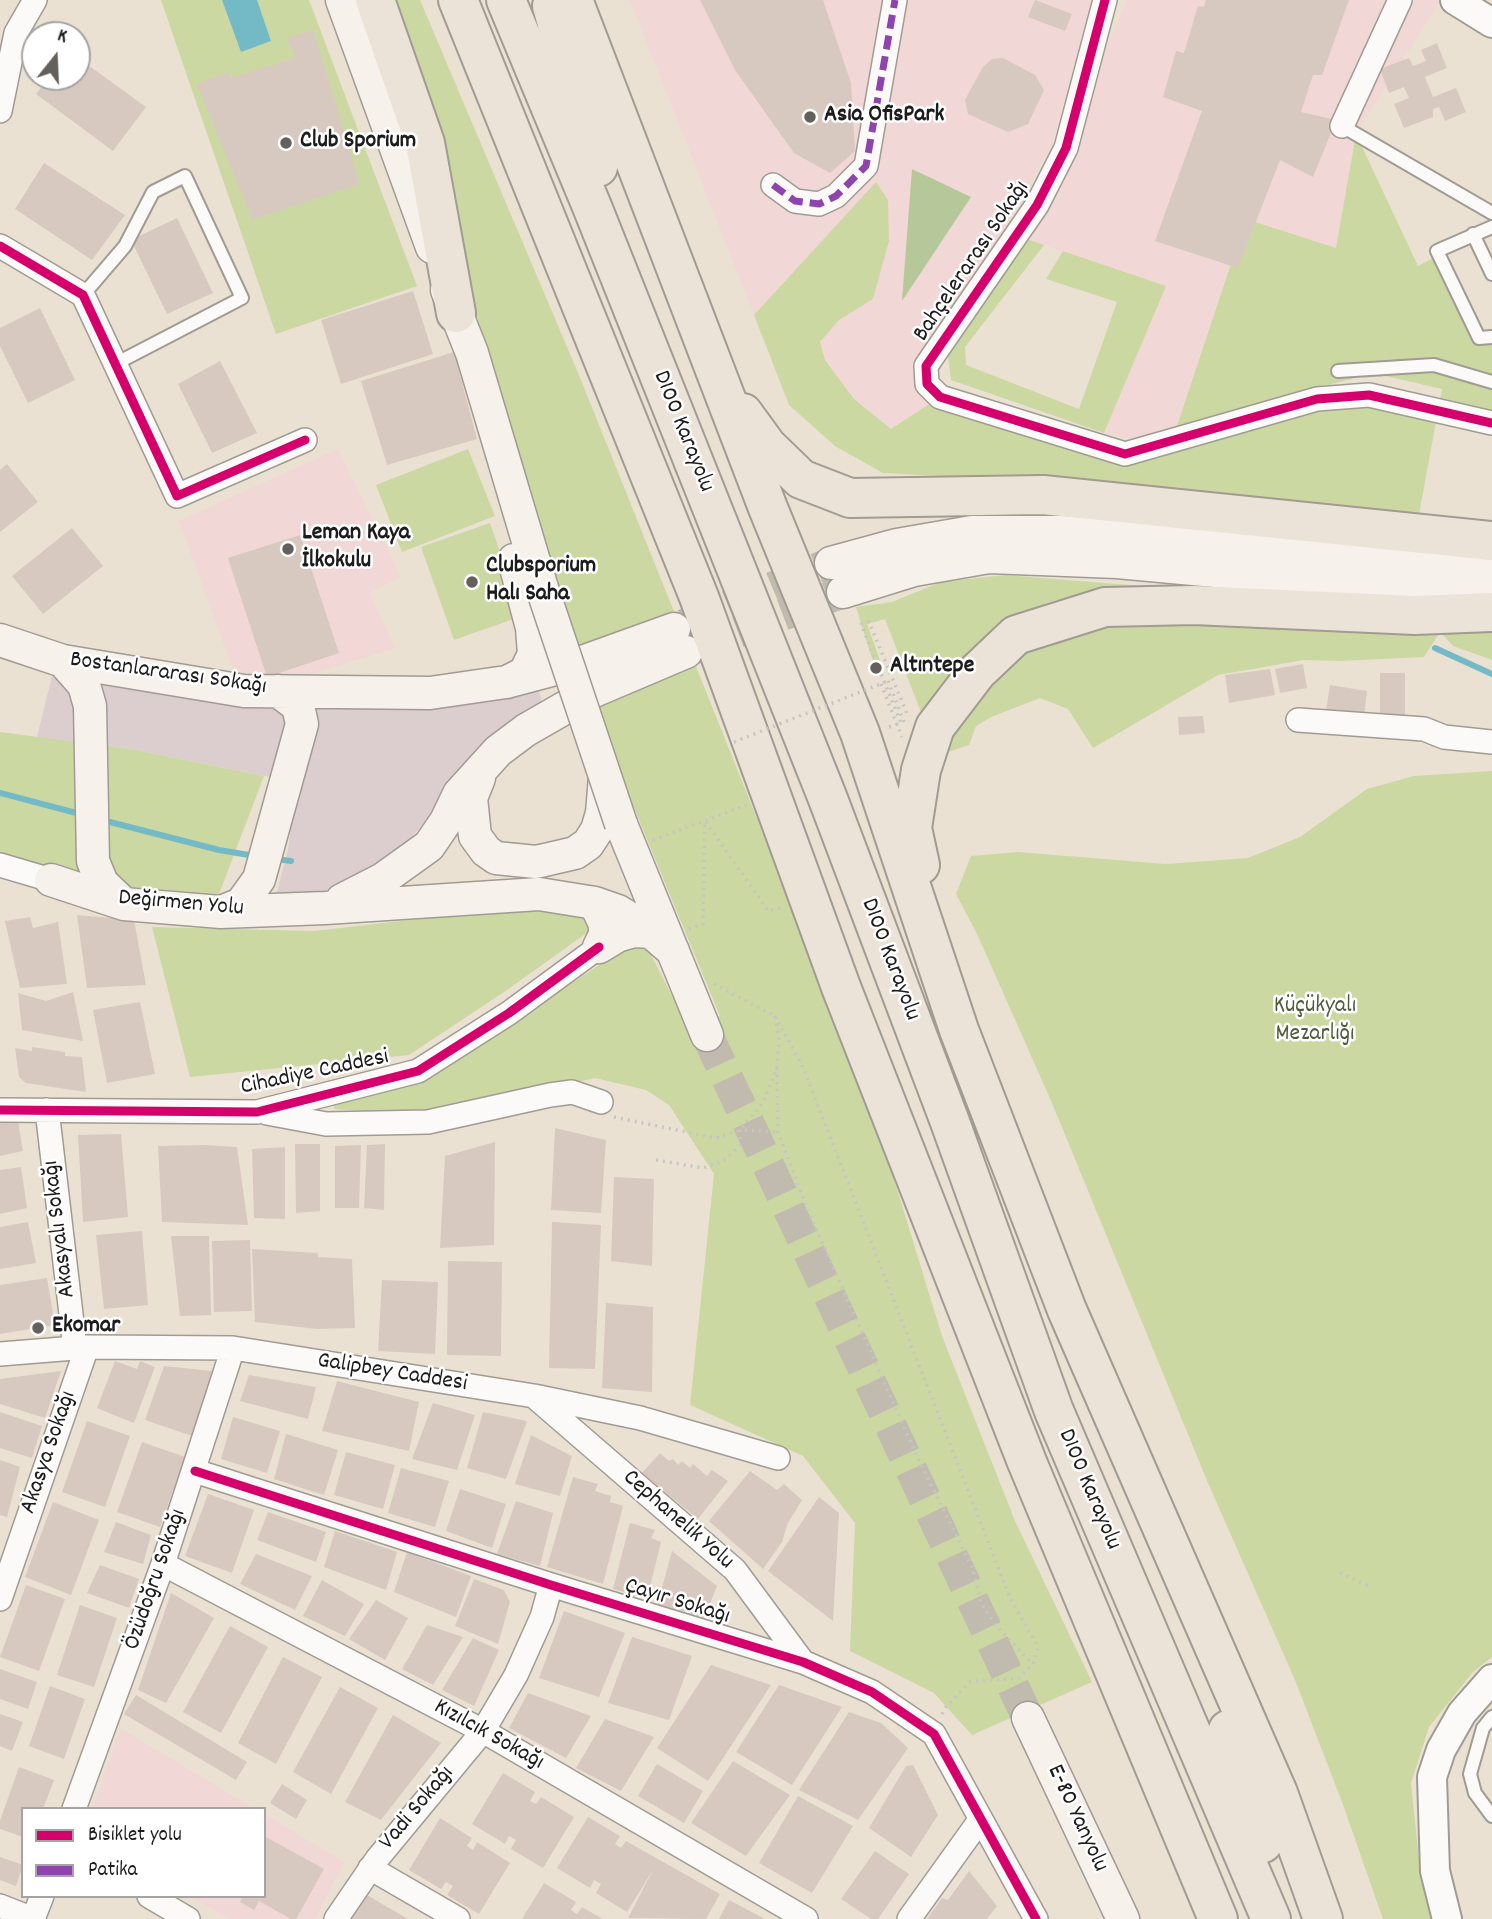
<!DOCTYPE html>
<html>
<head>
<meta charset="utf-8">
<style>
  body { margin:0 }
  #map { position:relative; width:1492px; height:1919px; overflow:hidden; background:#eae1d3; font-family:Dekko,sans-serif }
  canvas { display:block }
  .legend { position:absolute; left:21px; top:1807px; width:245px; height:91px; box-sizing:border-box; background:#fff; border:2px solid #a4a4a4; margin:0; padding:9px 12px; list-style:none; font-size:21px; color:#1c1c1c }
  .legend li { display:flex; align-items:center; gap:14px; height:35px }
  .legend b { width:35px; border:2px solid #a4a4a4 }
  .north { position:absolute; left:21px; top:21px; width:70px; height:70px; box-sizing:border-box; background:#fff; border:2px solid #a4a4a4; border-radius:50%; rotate:18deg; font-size:19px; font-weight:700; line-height:28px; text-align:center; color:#1c1c1c }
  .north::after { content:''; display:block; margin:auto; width:24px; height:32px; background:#64615c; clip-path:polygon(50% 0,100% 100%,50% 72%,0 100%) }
</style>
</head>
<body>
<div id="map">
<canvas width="1492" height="1919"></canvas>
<ul class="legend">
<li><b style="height:9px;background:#d6006c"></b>Bisiklet yolu</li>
<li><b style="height:9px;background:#8e44ad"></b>Patika</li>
</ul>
<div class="north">K</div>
</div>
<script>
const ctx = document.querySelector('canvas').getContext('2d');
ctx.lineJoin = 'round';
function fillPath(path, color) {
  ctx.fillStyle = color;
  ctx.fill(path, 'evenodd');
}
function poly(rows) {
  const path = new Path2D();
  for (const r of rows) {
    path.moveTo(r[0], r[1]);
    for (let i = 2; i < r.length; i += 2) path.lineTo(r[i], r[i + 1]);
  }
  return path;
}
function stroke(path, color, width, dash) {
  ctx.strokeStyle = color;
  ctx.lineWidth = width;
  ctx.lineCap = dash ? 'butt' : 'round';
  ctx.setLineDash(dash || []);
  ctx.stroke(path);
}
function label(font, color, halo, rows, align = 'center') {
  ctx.font = font + ' Dekko,sans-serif';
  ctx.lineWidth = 5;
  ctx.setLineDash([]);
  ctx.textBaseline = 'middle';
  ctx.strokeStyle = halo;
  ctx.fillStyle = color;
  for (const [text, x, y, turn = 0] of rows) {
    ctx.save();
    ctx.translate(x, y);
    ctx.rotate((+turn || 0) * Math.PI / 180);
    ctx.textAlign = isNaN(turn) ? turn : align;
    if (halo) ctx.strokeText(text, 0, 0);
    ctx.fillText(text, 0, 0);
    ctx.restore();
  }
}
const built = poly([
  [630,0,1092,0,1052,145,926,366,945,398,891,429,854,399,825,360,820,342,839,320,873,299,889,241,876,182,754,315],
  [1127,0,1441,0,1356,134,1336,248,1246,219,1177,426,1133,439,1104,433,1166,286,1027,239,1031,224],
  [338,449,401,577,369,593,395,648,288,681,233,670,179,521],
  [120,1728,255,1809,92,1809],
  [264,1814,344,1862,315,1919,229,1919,190,1896,264,1896]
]);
const industrial = poly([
  [53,672,123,679,320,708,439,704,538,688,544,709,442,800,393,860,326,893,275,899,288,850,297,779,264,776,131,749,37,737]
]);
const green = poly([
  [161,0,309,0,417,286,276,334],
  [387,0,420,0,581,380,839,1023,878,1127,942,1336,1015,1521,1092,1682,972,1735,934,1693,850,1651,855,1523,803,1456,690,1405,714,1174,669,1105,646,1090,595,1078,429,1115,334,1109,335,1100,418,1083,630,945,649,951,690,1031,720,1016,592,706,480,332,452,176],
  [1356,134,1418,266,1435,257,1479,338,1492,337,1492,413,1439,405,1418,520,1121,486,883,473,835,446,789,405,754,315,876,182,888,200,889,241,873,299,839,320,820,342,825,360,854,399,891,429,940,397,1125,453,1369,395,1439,405,1442,389,1373,373,1177,426,1246,219,1336,248],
  [1027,239,1044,245,965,347,966,365,1079,409,1117,302,1046,279,1063,251,1166,286,1104,433,951,380,948,356],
  [468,449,495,516,402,552,376,485],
  [490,523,522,616,454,640,421,547],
  [1005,575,1042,578,1229,593,1098,590,1047,603,1019,618,924,720,885,619,867,624,881,663,874,665,856,607,892,602,941,582],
  [1088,623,1492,623,1492,660,1453,646,1440,632,1424,657,1339,661,1304,660,1218,675,1093,748,1068,709,1040,698,991,717,976,726,969,745,945,753,962,711,1035,643],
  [0,732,131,749,264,776,219,894,107,885,0,855],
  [1492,771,1492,1657,1472,1673,1429,1727,1411,1783,1419,1860,1436,1919,1383,1919,1342,1802,1295,1680,1208,1483,1052,1103,977,934,956,894,971,856,1018,852,1165,864,1248,858,1300,837,1367,789,1414,776],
  [532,906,586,909,595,927,507,990,409,1055,190,1077,152,927,314,931]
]);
const forest = poly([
  [912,169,971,197,902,301]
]);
const water = poly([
  [222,0,257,0,271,41,241,52]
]);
const stream = poly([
  [1435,648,1492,674],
  [0,793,84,815],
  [102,820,219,850,255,856],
  [276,859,291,861]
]);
const building = poly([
  [700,0,823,0,851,83,855,151,830,173,794,153,735,70],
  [1035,0,1072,14,1065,31,1028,17],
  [1206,0,1349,0,1322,75,1313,75,1301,112,1336,120,1313,177,1280,160,1238,268,1155,241,1202,111,1163,97,1176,51,1184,53,1198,6,1204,7],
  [313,30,360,184,252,220,197,84,228,72,230,78,296,58,287,38],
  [1437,43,1447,68,1425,77,1433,97,1456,88,1466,112,1445,121,1439,107,1433,109,1433,117,1404,128,1394,104,1409,98,1404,87,1389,93,1380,69,1409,58,1413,66,1426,61,1421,50],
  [77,57,146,107,113,151,36,94,49,77,77,77],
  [1003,58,1035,75,1044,90,1028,124,1008,132,968,114,965,100,983,67,992,59],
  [44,163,125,215,92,260,15,209],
  [177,218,213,293,167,314,131,240],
  [413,291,433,354,341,384,321,320],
  [40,308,75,380,28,403,0,346,0,328],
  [454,352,477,439,387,465,361,381],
  [220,361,257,433,212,453,178,384],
  [7,464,38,502,0,532,0,470],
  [72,528,103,566,43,614,12,576],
  [300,535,339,653,267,677,228,558],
  [1303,664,1307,688,1280,693,1275,669],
  [1270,669,1275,695,1229,703,1225,675],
  [1380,673,1405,673,1405,715,1380,714],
  [1330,685,1367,691,1364,716,1326,710],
  [1203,716,1205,733,1179,735,1178,717],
  [77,915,134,920,146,985,87,988],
  [30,917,33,928,58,922,67,984,20,988,5,921],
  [73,992,83,1041,22,1030,18,993,46,1001],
  [140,1002,155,1074,107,1083,93,1010],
  [32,1047,65,1052,65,1056,82,1057,86,1092,26,1083,19,1077,15,1048,32,1051],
  [18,1121,23,1151,0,1156,0,1122],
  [555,1128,606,1140,601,1213,551,1210],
  [121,1134,128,1217,83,1222,78,1135],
  [495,1142,494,1245,440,1248,445,1156],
  [295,1144,320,1144,320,1211,296,1213],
  [385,1144,384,1210,364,1208,367,1145],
  [204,1145,237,1147,248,1225,162,1222,158,1146],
  [361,1145,359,1208,335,1208,335,1146],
  [285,1147,285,1219,254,1218,252,1149],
  [21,1167,27,1208,0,1214,0,1170],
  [614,1177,654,1179,652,1266,611,1261],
  [28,1222,36,1263,0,1269,0,1227],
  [552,1222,601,1225,595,1369,549,1368],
  [142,1231,148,1305,104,1309,96,1235],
  [171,1236,209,1236,211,1315,180,1316],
  [250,1240,252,1311,214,1312,212,1241],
  [252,1249,318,1253,318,1257,352,1259,355,1328,317,1329,255,1322],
  [448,1261,502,1262,501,1356,447,1355],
  [47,1278,55,1325,0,1334,0,1285],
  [382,1280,438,1282,435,1354,378,1351],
  [606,1303,653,1307,652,1392,602,1388],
  [115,1361,137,1369,140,1361,155,1367,134,1423,97,1408],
  [164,1366,221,1372,198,1438,145,1420],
  [61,1371,45,1418,0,1404,0,1379],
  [249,1375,316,1387,308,1419,240,1401],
  [337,1381,419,1402,409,1451,322,1431],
  [433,1403,475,1415,457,1470,412,1459],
  [0,1412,42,1426,32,1458,0,1448],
  [483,1412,527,1421,506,1479,467,1468],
  [233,1417,280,1431,267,1473,221,1459],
  [87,1421,130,1436,105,1507,62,1492],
  [286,1434,338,1450,324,1495,274,1479],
  [531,1435,572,1456,560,1496,515,1484],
  [142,1442,185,1457,160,1527,117,1512],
  [346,1452,395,1465,383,1509,334,1495],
  [660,1453,669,1461,673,1459,678,1465,682,1461,690,1468,693,1464,707,1476,712,1470,728,1481,698,1519,642,1473],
  [0,1460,20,1467,7,1517,0,1515],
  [401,1468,449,1481,435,1527,388,1513],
  [750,1471,777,1490,784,1484,802,1500,788,1523,782,1542,763,1569,709,1521],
  [573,1477,598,1484,595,1491,611,1496,610,1502,623,1506,603,1584,547,1567],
  [460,1489,506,1504,492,1548,446,1531],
  [208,1494,254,1510,232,1573,185,1556],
  [819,1497,839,1513,833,1621,768,1571],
  [516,1501,553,1513,540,1566,497,1554],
  [53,1502,99,1520,71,1595,25,1577],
  [268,1512,326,1532,316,1562,257,1540],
  [116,1522,151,1535,143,1564,104,1552],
  [630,1523,655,1530,651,1538,661,1542,647,1599,613,1589],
  [335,1531,397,1552,386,1590,324,1567],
  [672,1551,717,1586,703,1621,657,1606],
  [407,1552,471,1576,456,1617,394,1592],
  [256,1554,312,1576,295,1610,240,1584],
  [100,1565,139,1579,129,1608,87,1593],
  [474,1579,504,1590,510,1602,498,1644,455,1626],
  [322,1580,364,1604,345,1636,303,1616],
  [26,1585,65,1599,39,1671,0,1657],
  [171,1593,214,1618,166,1703,138,1690],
  [376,1600,408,1618,385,1660,349,1639],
  [80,1605,117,1618,94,1687,57,1675],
  [564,1611,625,1633,599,1697,539,1678],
  [427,1625,463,1637,433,1685,402,1669],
  [230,1626,268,1647,221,1733,183,1712],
  [632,1637,692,1656,669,1720,608,1703],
  [473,1638,499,1650,474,1706,442,1690],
  [283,1657,322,1677,276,1764,238,1743],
  [711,1665,771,1685,708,1781,657,1748],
  [0,1669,37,1682,28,1709,0,1699],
  [779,1685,842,1707,792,1785,736,1752],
  [50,1686,85,1699,64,1759,29,1746],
  [340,1687,378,1708,331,1794,293,1772],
  [528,1693,591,1716,566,1758,509,1728],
  [136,1695,247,1762,236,1780,124,1714],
  [849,1712,881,1723,908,1748,858,1820,799,1790],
  [0,1714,23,1722,12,1751,0,1746],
  [393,1715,441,1743,381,1820,345,1802],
  [605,1719,654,1737,621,1791,576,1768],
  [733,1761,790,1795,746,1856,691,1823],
  [657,1764,703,1791,684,1823,638,1796],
  [913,1765,938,1815,911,1857,869,1828,906,1766],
  [19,1767,54,1780,43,1809,23,1809,23,1837,0,1829,0,1821],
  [503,1773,535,1792,530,1801,536,1804,541,1797,574,1817,543,1868,511,1849,516,1840,509,1836,505,1844,472,1824],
  [282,1784,307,1800,296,1819,270,1803],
  [798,1796,853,1826,812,1893,759,1863],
  [588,1817,620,1836,615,1844,621,1848,626,1841,720,1894,706,1919,628,1918,653,1870,627,1912,596,1893,601,1884,594,1880,590,1888,557,1868],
  [440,1818,472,1838,467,1846,473,1850,477,1842,510,1863,479,1914,447,1895,453,1886,446,1882,441,1889,409,1870],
  [264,1836,324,1869,296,1919,291,1919,259,1901,254,1910,240,1902,243,1896,264,1896],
  [875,1851,909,1874,878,1919,871,1919,841,1899],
  [0,1857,23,1865,16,1886,0,1880],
  [969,1871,997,1906,987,1919,927,1919,942,1898,948,1900],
  [544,1883,576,1902,571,1910,577,1914,582,1907,603,1919,522,1919],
  [360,1891,408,1919,343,1919],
  [729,1900,765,1919,719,1919]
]);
const secondaryTunnel = poly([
  [684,625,831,563],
  [693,649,843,592],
  [707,1035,1028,1718]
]);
const path = poly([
  [888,681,904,722,906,721],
  [881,684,902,737],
  [889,727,901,723,861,624,869,622,908,716],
  [653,840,747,805],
  [689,929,703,924,705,821,768,911,781,908],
  [775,1016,802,1065,1010,1598,1038,1647,1033,1664,1019,1678,970,1682,945,1708,942,1714],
  [777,1068,778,1132,809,1213,916,1454,972,1567,982,1605,1000,1630,1033,1664],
  [614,1117,716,1138,740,1130,763,1103,777,1068,779,1039,775,1016,714,984],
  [656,1160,703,1168,724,1160,740,1145,740,1130,778,1132],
  [1340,1573,1369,1586]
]);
const service = poly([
  [1342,126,1492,213],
  [1492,227,1437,251,1479,338,1492,337],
  [1473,234,1492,274],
  [83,295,125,246,153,192,185,176,242,298,115,364],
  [1338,371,1434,365,1492,382],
  [1492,1717,1483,1728,1470,1774,1475,1793,1492,1816]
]);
const minor = poly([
  [1105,0,1066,148,1037,205,926,366,927,384,940,397,1125,454,1317,399,1369,395,1492,423],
  [0,111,16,33,35,0],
  [1342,126,1400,0],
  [773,185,795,201,819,204,836,196,866,166,895,0],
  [0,246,83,295,177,496,305,440],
  [1298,720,1424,729,1444,737,1492,742],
  [0,865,51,880],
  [0,1110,257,1112,418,1071,509,1013,599,947],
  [47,1110,75,1348],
  [267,1113,326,1124,428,1122,550,1095,572,1092,601,1102],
  [0,1354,87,1347,233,1348,534,1396,640,1418,778,1458],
  [536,1398,735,1570,803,1662],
  [195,1471,551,1585,803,1662,872,1692,934,1734,1036,1919],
  [163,1564,483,1731,806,1919],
  [0,1599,87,1347],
  [74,1809,163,1564,233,1348],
  [370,1868,458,1919],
  [149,1896,188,1919],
  [0,1906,33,1919],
  [33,1919,42,1896],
  [336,1919,377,1859,483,1731,516,1675,542,1617,551,1585],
  [909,1919,980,1820]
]);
const tertiary = poly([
  [1455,0,1492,23],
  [1447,1919,1435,1871,1432,1777,1441,1750,1462,1713,1492,1679]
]);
const secondary = poly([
  [342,0,432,247],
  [447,290,472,353,542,588],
  [831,563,897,545,972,532,1062,532,1320,555,1492,560],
  [843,592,914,570,989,557,1117,562,1259,575,1492,586],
  [0,640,63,661,244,691,430,693,506,682,585,661,674,629],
  [63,661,84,685,90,706,93,861,102,883,124,904],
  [507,682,525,673,534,654,532,628,514,560],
  [479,778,471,798,475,836,486,851,496,858,536,862,575,853,588,844,597,830,602,813,605,777],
  [621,824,707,1035],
  [51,880,124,904,221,912,325,908,539,894,595,903,618,911,651,932,673,951],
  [342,900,383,879,429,846,446,821,459,794,498,751,526,730,594,691,686,652],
  [595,903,605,924,605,935,599,947,617,936,634,931,651,932],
  [221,912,241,904,259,879,302,724,298,706,278,691],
  [1028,1718,1123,1919]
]);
const trunk = poly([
  [375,0,425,143,456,313],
  [458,0,699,597,841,987,1027,1462,1218,1919],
  [506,0,593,209,828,799,950,1122,1054,1411,1271,1919],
  [573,0,768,508,860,733,959,1030,1067,1310,1278,1793,1323,1919],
  [552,6,598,167],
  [743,413,767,446,801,479,850,498,1043,495,1492,541],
  [920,865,912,828,921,770,935,727,977,672,1016,635,1105,607,1194,605,1415,615,1492,612],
  [1228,1730,1263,1843]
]);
const pathBridge = poly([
  [734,742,888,681]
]);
const secondaryBridge = poly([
  [542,588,621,824]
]);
const quiet = poly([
  [773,185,795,201,819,204,836,196,866,166,895,0]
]);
const cycleway = poly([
  [1105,0,1066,148,1037,205,926,366,927,384,940,397,1125,454,1317,399,1369,395,1492,423],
  [0,246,83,295,177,496,305,440],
  [0,1110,257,1112,418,1071,509,1013,599,947],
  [195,1471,551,1585,803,1662,872,1692,934,1734,1036,1919]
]);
const markers = [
  [810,117,7,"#64615c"],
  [286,143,7,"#64615c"],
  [288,549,7,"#64615c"],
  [472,582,7,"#64615c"],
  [876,668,7,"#64615c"],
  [38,1328,7,"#64615c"]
];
const poiNames = [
  ["Asia OfisPark",824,117],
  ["Club Sporium",300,143],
  ["Leman Kaya",302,535],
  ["İlkokulu",302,563],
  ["Clubsporium",486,568],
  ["Halı Saha",486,596],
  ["Altıntepe",890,668],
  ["Ekomar",52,1328]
];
const streetNames = [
  ["Bahçelerarası Sokağı",973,262,-56],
  ["D100 Karayolu",682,432,68],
  ["Bostanlararası Sokağı",168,675,8],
  ["Değirmen Yolu",181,905,5],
  ["D100 Karayolu",889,960,69],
  ["Cihadiye Caddesi",315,1074,-12],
  ["Akasyalı Sokağı",61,1229,-97],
  ["Galipbey Caddesi",392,1374,9],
  ["Akasya Sokağı",50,1453,-71],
  ["D100 Karayolu",1088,1490,67],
  ["Cephanelik Yolu",677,1521,41],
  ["Özüdoğru Sokağı",157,1580,-71],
  ["Çayır Sokağı",677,1603,17],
  ["Kızılcık Sokağı",488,1736,29],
  ["Vadi Sokağı",418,1809,-50],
  ["E-80 Yanyolu",1076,1819,65]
];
const parkNames = [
  ["Küçükyalı",1315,1008],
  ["Mezarlığı",1315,1036]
];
fillPath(built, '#f1d7d5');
fillPath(industrial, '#dccdce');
fillPath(green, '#cbd8a2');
fillPath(forest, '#b6c899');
fillPath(water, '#74bac6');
stroke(stream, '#74bac6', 6);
fillPath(building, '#d7c9bf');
stroke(secondaryTunnel, '#c1baae', 32, [32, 16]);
stroke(service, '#a09b93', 16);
stroke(minor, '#a09b93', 26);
stroke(tertiary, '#a09b93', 32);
stroke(secondary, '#a09b93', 35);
stroke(trunk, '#a09b93', 42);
stroke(path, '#c7c5c2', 3.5, [2, 5]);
stroke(service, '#fcfaf8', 12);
stroke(minor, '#fcfaf8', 23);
stroke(tertiary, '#fcfaf8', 28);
stroke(secondary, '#f6f1eb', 32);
stroke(trunk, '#ece3d8', 38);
stroke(secondaryBridge, '#a09b93', 35, []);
stroke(pathBridge, '#c7c5c2', 3.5, [2, 5]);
stroke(secondaryBridge, '#f6f1eb', 32);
stroke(quiet, '#8e44ad', 7, [14, 7]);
stroke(cycleway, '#d6006c', 9);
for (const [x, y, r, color] of markers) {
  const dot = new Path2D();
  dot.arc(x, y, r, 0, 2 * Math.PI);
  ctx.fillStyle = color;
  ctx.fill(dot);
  stroke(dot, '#fff', 2.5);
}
label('bold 24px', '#1c1c1c', '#fff', poiNames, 'left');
label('24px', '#1c1c1c', '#fff', streetNames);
label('24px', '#505b3d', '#fff', parkNames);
</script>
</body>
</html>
